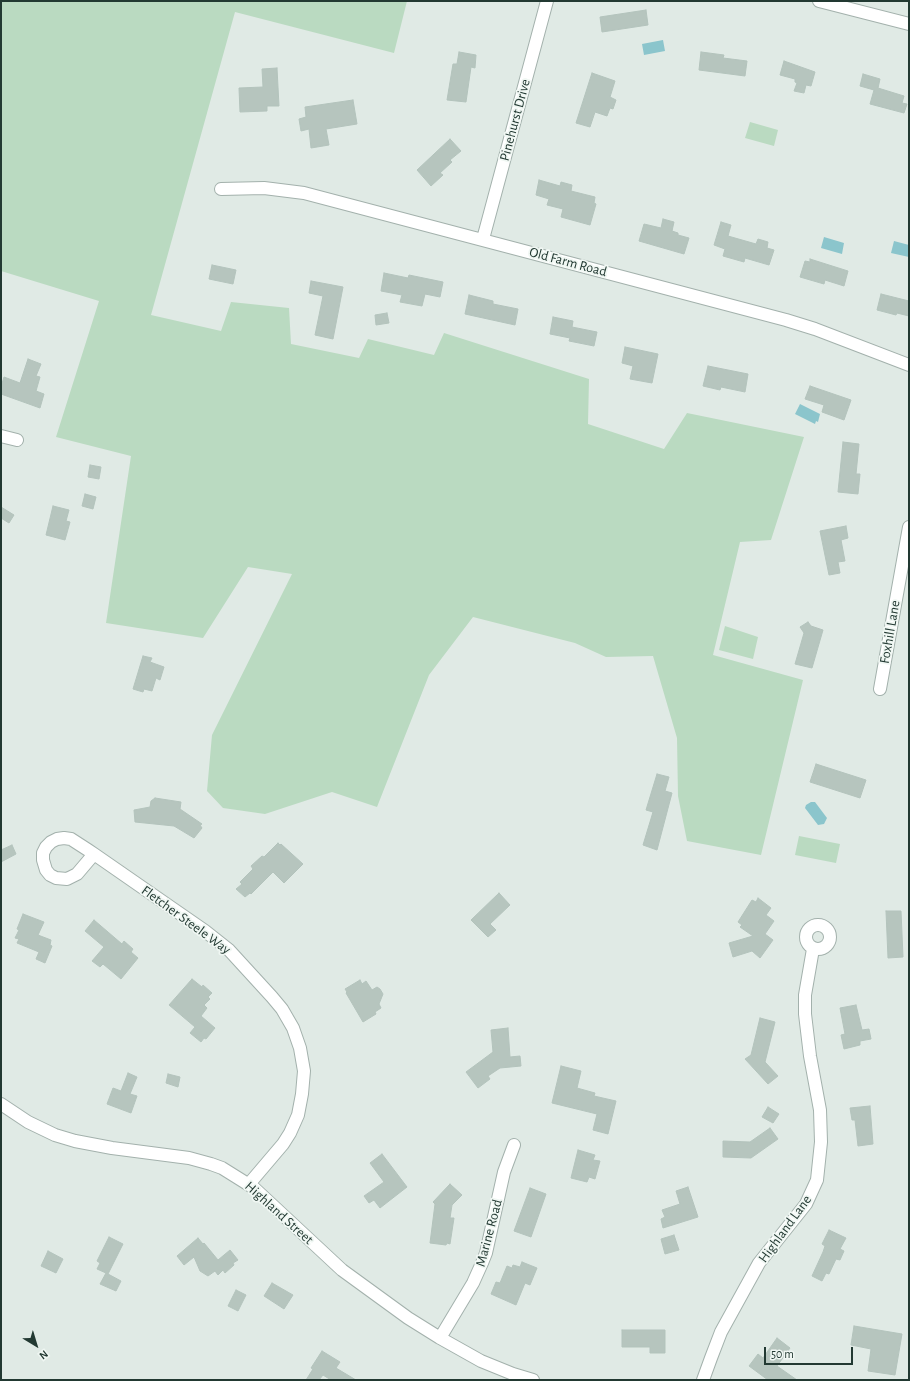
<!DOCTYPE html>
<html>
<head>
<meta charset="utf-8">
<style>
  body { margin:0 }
  #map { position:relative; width:910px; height:1381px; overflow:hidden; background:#e0eae5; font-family:"Alegreya Sans",sans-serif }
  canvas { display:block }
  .frame { position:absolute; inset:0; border:2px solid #223932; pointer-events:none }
  .north { position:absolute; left:16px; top:1325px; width:40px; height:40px; -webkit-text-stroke:3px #f0f7f3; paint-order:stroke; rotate:142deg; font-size:11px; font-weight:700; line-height:16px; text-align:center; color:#223932 }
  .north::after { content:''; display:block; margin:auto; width:14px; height:18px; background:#223932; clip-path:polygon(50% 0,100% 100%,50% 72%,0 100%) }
  .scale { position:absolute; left:764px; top:1347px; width:89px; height:18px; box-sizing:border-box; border:2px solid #223932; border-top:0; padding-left:5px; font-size:12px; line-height:14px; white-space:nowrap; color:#223932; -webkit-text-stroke:3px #f0f7f3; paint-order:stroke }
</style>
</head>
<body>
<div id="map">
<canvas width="910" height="1381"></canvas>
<div class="frame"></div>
<div class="north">N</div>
<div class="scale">50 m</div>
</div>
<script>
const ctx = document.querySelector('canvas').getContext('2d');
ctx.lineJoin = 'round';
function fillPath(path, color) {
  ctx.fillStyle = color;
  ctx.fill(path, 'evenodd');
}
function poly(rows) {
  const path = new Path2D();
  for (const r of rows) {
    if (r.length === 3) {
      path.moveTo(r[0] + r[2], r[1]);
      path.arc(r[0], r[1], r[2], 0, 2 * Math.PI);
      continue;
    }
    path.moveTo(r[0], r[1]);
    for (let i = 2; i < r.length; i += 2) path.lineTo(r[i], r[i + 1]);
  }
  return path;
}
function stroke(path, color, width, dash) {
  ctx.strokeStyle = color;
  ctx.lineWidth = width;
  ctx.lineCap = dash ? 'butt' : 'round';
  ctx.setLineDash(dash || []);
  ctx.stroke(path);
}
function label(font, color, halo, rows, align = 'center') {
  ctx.font = font + ' "Alegreya Sans",sans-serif';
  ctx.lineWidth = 3.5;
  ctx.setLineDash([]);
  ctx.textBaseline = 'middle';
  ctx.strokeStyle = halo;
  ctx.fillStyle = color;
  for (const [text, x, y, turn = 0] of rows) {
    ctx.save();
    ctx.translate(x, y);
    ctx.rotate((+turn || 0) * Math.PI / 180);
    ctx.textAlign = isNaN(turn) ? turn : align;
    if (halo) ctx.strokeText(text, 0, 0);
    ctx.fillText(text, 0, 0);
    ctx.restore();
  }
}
const green = poly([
  [1,1,407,1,394,53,235,12,151,315,221,331,231,302,289,308,291,344,359,358,368,339,434,355,444,333,589,379,588,424,664,449,687,413,804,437,771,540,740,542,713,655,803,680,761,855,687,841,678,796,677,738,653,656,606,657,575,643,473,617,429,675,377,807,332,792,265,814,223,808,207,791,212,735,292,574,248,567,203,638,106,623,131,456,56,437,99,301,1,271],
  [750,122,778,130,774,146,745,138],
  [725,626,758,637,753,659,719,650],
  [799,836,840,844,836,863,795,855]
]);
const water = poly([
  [663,40,665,51,644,55,642,44],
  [824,237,844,243,842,254,821,248],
  [894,241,909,245,909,257,891,253],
  [800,404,820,414,818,422,816,421,815,424,795,414],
  [811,802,815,802,827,818,824,824,818,825,805,808,806,805]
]);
const building = poly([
  [646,10,648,25,602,32,600,17,646,10],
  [459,52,476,55,475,68,471,67,466,102,447,100,453,64,457,64,459,52],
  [701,52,724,55,723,58,747,61,745,76,699,70,701,52],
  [784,61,815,72,811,86,806,85,804,93,794,91,797,83,795,82,795,79,780,75,784,61],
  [277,68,279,106,267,106,267,111,240,112,239,88,263,87,262,69,277,68],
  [592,73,615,81,610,97,616,100,613,109,610,108,607,116,595,112,590,127,576,123,592,73],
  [863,74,880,79,878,88,904,96,902,103,907,104,904,113,870,104,874,90,860,86,863,74],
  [353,100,357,124,326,129,329,145,311,148,309,129,301,131,299,119,306,117,305,107,353,100],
  [450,139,461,151,450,160,452,162,440,173,443,175,431,186,417,170,450,139],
  [539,180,560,186,561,182,572,185,571,191,595,197,594,203,596,204,590,225,561,217,563,209,547,205,549,199,536,195,539,180],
  [663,219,674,222,672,231,678,233,678,235,689,238,684,254,639,241,644,224,661,228,663,219],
  [721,222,731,225,728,236,756,244,758,239,768,242,767,248,774,250,769,265,745,258,744,262,723,256,725,249,714,245,721,222],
  [810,259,848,271,844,286,825,280,824,284,800,277,805,261,810,262,810,259],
  [212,265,236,270,233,284,209,279,212,265],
  [384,273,408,278,409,275,443,282,440,297,425,294,422,306,400,302,402,295,381,291,384,273],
  [311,281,343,287,333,339,315,335,323,296,309,293,311,281],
  [881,294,909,301,909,316,897,313,896,315,877,310,881,294],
  [469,295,493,301,493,304,518,309,515,325,465,314,469,295],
  [387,313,389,323,376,325,375,315,387,313],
  [553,317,573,321,572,327,597,332,594,346,569,341,570,338,550,334,553,317],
  [625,347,658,354,652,383,630,379,633,366,622,363,625,347],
  [28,359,41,364,36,376,40,377,36,391,44,394,40,408,1,394,1,387,4,377,20,383,28,359],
  [708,366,748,374,745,392,721,387,720,390,703,386,708,366],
  [810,386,851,400,844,420,822,412,824,405,805,399,810,386],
  [843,442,859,444,856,474,860,474,858,494,838,492,843,442],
  [90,465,101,467,99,479,88,477,90,465],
  [85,494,96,497,93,509,82,506,85,494],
  [53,506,69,510,66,521,70,522,65,540,46,535,53,506],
  [1,507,14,515,9,523,1,518,1,507],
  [846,526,848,538,841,540,845,561,838,562,840,573,829,575,820,531,846,526],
  [808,622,811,626,823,630,812,668,795,664,804,633,800,627,808,622],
  [143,656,152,658,150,662,164,667,160,680,156,678,152,691,144,689,143,692,133,689,143,656],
  [816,764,866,780,860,798,810,782,816,764],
  [657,774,669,777,665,791,672,793,657,850,643,845,653,812,646,810,657,774],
  [155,798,181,802,180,809,202,824,200,825,202,828,194,838,174,826,135,822,134,810,150,807,151,801,155,798],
  [278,843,280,845,281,844,303,864,284,883,273,872,251,894,250,893,245,897,236,889,242,884,240,882,253,869,251,866,262,856,264,857,278,843],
  [12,845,16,854,1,862,1,850,12,845],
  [499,893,510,905,490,924,496,930,488,937,471,920,499,893],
  [758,898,771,908,766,915,774,921,765,934,773,940,760,958,752,951,733,957,729,943,753,936,740,927,742,925,738,922,752,900,756,902,758,898],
  [886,911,901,911,903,957,888,958,886,911],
  [23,914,44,922,38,935,51,940,50,945,52,946,45,963,36,959,39,952,17,943,19,939,15,938,19,930,17,929,23,914],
  [94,920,122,944,124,941,133,949,131,952,138,958,121,979,103,964,100,967,92,961,104,947,85,931,94,920],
  [192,979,202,987,203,985,212,993,208,997,210,999,204,1005,207,1008,201,1016,215,1028,206,1039,204,1038,201,1042,190,1033,195,1027,169,1005,192,979],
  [360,980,362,984,366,981,372,990,377,987,380,989,383,994,379,1004,381,1008,375,1012,376,1014,363,1022,346,993,347,992,345,989,360,980],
  [856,1005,862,1030,869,1029,871,1039,860,1041,860,1045,844,1049,841,1035,845,1034,840,1008,856,1005],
  [760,1018,775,1022,765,1062,778,1076,768,1084,745,1059,751,1055,760,1018],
  [508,1028,510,1057,520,1056,521,1066,500,1068,488,1076,490,1079,478,1088,466,1072,493,1052,491,1030,508,1028],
  [561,1066,581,1071,577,1088,595,1093,594,1096,616,1101,608,1134,593,1130,597,1114,552,1103,561,1066],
  [128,1073,137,1077,130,1094,137,1096,131,1113,107,1104,113,1088,121,1091,128,1073],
  [168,1074,180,1077,178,1087,166,1083,168,1074],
  [870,1106,873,1144,858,1146,855,1120,852,1120,850,1108,870,1106],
  [768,1107,779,1114,773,1123,762,1117,768,1107],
  [770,1128,778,1139,751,1158,723,1157,723,1141,750,1142,770,1128],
  [578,1150,595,1155,593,1160,600,1161,595,1179,589,1177,587,1182,571,1178,578,1150],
  [382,1154,407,1187,380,1208,374,1200,369,1203,364,1196,384,1182,370,1163,382,1154],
  [450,1184,462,1195,452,1205,450,1218,454,1218,450,1244,447,1243,446,1245,430,1243,435,1204,433,1202,450,1184],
  [688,1187,698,1217,663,1228,661,1219,665,1217,662,1210,680,1204,676,1191,688,1187],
  [530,1188,546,1194,531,1237,514,1231,530,1188],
  [829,1230,846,1238,840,1249,844,1251,840,1260,836,1259,829,1274,826,1273,822,1281,812,1276,823,1252,825,1246,822,1244,829,1230],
  [674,1235,679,1250,665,1254,661,1239,674,1235],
  [109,1237,123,1244,108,1274,121,1281,116,1291,100,1284,106,1273,97,1269,100,1263,97,1261,109,1237],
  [198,1238,203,1244,204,1243,218,1260,230,1250,238,1260,233,1263,234,1265,225,1273,223,1270,218,1275,215,1271,208,1276,200,1271,194,1257,184,1265,177,1256,198,1238],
  [48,1251,63,1259,56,1273,41,1266,48,1251],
  [522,1262,537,1268,530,1285,525,1283,516,1305,491,1294,496,1282,500,1283,507,1266,512,1268,513,1265,520,1267,522,1262],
  [272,1283,293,1295,284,1309,264,1296,272,1283],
  [236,1290,246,1295,238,1311,228,1306,236,1290],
  [854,1326,902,1334,895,1375,868,1371,871,1349,851,1345,854,1326],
  [622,1330,665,1330,665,1353,650,1353,650,1347,622,1347,622,1330],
  [777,1338,790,1348,777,1366,797,1380,768,1380,749,1366,758,1354,763,1358,777,1338],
  [322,1351,340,1362,336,1368,356,1380,331,1380,323,1375,319,1380,306,1380,313,1369,311,1368,322,1351]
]);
const minor = poly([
  [819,1,909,24],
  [221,189,264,188,304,193,786,320,815,329,909,365],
  [483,239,547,1],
  [1,436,17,440],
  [880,689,909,527],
  [94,854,77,874,67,879,56,878,50,875,46,870,43,860,43,853,46,847,51,842,57,839,64,838,71,839,88,850,94,854,205,931,229,950,272,997,282,1009,293,1028,300,1048,304,1071,302,1094,298,1115,290,1133,283,1144,249,1184],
  [818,937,12],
  [1,1104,28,1122,55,1135,75,1141,112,1148,189,1158,211,1164,222,1168,254,1188,342,1270,408,1318,440,1338,481,1361,513,1374,533,1380],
  [440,1338,473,1283,482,1263,486,1253,504,1172,514,1145],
  [703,1380,711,1358,721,1332,759,1263,806,1204,817,1180,821,1142,820,1110,810,1056,805,1014,805,995,813,949]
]);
const streetNames = [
  ["Pinehurst Drive",515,120,-75],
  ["Old Farm Road",568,262,15],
  ["Foxhill Lane",890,632,-80],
  ["Fletcher Steele Way",186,920,36],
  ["Highland Street",279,1213,42],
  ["Highland Lane",785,1229,-54],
  ["Marine Road",489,1233,-75]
];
fillPath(green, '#badac1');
fillPath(water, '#8bc5cc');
fillPath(building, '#b6c5be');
stroke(building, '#b3c3bc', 1);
stroke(minor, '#a3b1ac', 14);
stroke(minor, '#fff', 12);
label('14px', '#223932', '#f0f7f3', streetNames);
</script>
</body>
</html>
